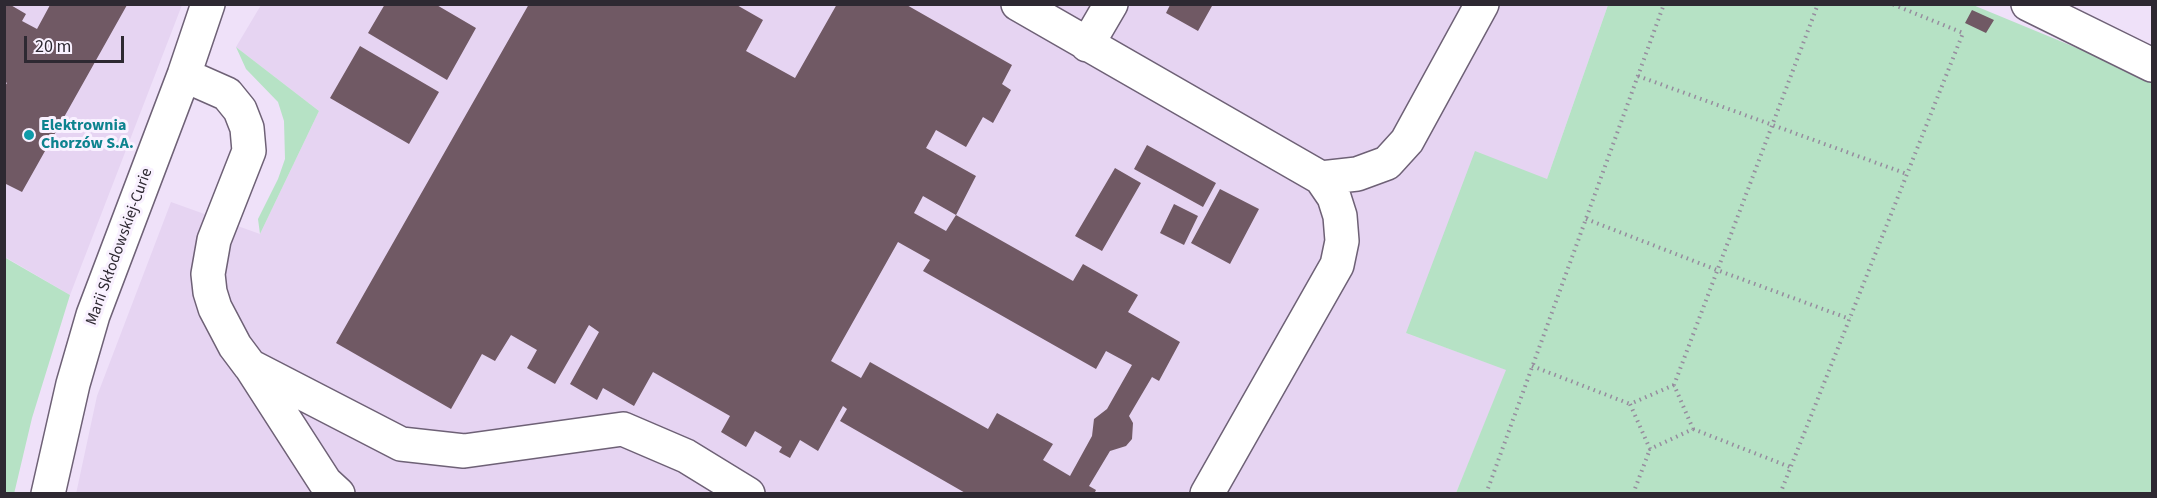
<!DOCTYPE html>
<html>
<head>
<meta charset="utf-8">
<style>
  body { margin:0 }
  #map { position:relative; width:2157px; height:498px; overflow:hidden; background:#efe1f9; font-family:"Source Sans 3",sans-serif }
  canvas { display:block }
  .frame { position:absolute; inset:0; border:6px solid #2e2932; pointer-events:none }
  .scale { position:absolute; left:24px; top:36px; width:100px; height:27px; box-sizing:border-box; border:3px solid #2e2932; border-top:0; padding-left:8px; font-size:18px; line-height:21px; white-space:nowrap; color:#2e2932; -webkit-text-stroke:4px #f9f1ff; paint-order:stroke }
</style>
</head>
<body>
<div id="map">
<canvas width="2157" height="498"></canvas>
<div class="frame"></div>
<div class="scale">20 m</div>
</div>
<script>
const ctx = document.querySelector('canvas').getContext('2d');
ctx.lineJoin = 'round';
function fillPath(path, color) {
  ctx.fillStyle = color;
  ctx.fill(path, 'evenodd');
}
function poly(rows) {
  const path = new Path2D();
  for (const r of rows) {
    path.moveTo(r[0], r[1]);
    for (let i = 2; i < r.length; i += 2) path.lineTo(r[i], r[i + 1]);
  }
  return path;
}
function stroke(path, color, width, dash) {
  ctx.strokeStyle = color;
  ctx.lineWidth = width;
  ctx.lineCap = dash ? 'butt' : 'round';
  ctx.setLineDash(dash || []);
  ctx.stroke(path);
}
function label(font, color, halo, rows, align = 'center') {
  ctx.font = font + ' "Source Sans 3",sans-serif';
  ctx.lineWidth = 6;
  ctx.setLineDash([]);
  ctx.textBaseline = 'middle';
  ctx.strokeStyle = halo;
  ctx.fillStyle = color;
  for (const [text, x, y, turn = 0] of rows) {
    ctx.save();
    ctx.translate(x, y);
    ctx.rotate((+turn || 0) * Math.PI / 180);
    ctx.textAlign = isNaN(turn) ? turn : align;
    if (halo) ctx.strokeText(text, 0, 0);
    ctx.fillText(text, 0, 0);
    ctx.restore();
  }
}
const built = poly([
  [5,5,182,5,70,295,5,257],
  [261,5,1608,5,1547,179,1406,333,1507,370,1456,493,76,494,97,396,171,202,260,234,319,111,236,47]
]);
const green = poly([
  [1608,5,1973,5,2152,79,2152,493,1456,493,1506,370,1406,333,1475,151,1547,179],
  [236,47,319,111,260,234,258,219,278,179,285,159,284,121,278,102,246,69],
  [4,257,70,295,32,418,14,494,4,493]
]);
const building = poly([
  [4,4,9,4,26,14,22,21,37,29,50,5,127,5,22,192,4,183,4,87,7,83,4,81],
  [385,4,435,4,476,28,447,80,368,33],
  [529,4,735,4,763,20,746,51,795,78,837,4,905,4,1012,65,1002,84,1011,90,993,123,983,117,966,147,936,130,926,148,976,176,956,215,923,196,914,213,946,231,956,215,1073,281,1083,264,1138,295,1128,312,1180,342,1159,381,1152,377,1129,416,1133,423,1132,439,1126,446,1110,451,1089,486,1096,490,1094,494,967,494,840,421,847,409,843,406,818,451,800,440,790,458,779,452,782,447,755,431,746,447,721,432,730,416,653,372,634,406,603,388,597,400,570,384,599,332,589,325,555,384,527,368,537,350,511,335,495,361,482,354,451,409,336,343],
  [898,242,930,260,923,271,1096,369,1106,351,1132,365,1107,409,1094,419,1092,436,1070,476,1043,460,1053,444,997,413,988,429,870,362,861,378,831,361],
  [1170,5,1209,5,1212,6,1198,31,1166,13],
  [1972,10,1994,20,1986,33,1965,23],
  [360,46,439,92,409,144,330,98],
  [1147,145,1216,183,1203,207,1134,169],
  [1115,168,1141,183,1102,251,1075,236],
  [1220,189,1259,209,1230,264,1191,243],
  [1174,204,1198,216,1184,245,1160,233]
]);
const path = poly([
  [1638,76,1907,174],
  [1586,219,1717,270,1850,319],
  [1532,366,1630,404],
  [1674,385,1630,404,1650,449,1693,429,1674,385,1818,4],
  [1693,429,1790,467],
  [1486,494,1664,4],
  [1633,494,1650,449],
  [1780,494,1963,33,1892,4]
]);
const minor = poly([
  [1018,4,1321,178],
  [2028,4,2152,65],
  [1087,45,1111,4],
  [184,75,227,94,240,110,247,128,249,151,214,240,208,274,210,292,215,308,235,346,250,366,401,444,464,451,623,429,686,456,748,494],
  [251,367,325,482,338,494],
  [48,494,73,384,93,315,184,75,208,4],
  [1207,494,1337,265,1342,241,1340,216,1334,197,1321,178,1357,174,1387,163,1407,141,1482,4]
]);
const markers = [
  [29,135,6,"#0f9aa8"]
];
const cultureNames = [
  ["Elektrownia",41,126],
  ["Chorzów S.A.",41,144]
];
const streetNames = [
  ["Marii Skłodowskiej-Curie",120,247,-70]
];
fillPath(built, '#e6d4f2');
fillPath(green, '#b6e2c5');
fillPath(building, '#705964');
stroke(minor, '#6e6176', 36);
stroke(path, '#968c9e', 4, [1.5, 4.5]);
stroke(minor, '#fff', 33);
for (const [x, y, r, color] of markers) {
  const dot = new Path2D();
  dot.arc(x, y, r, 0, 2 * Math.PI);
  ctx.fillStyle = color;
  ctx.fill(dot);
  stroke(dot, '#f9f1ff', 2);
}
label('bold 16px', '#0d838f', '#f9f1ff', cultureNames, 'left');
label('16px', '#2e2932', '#f9f1ff', streetNames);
</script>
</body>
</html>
